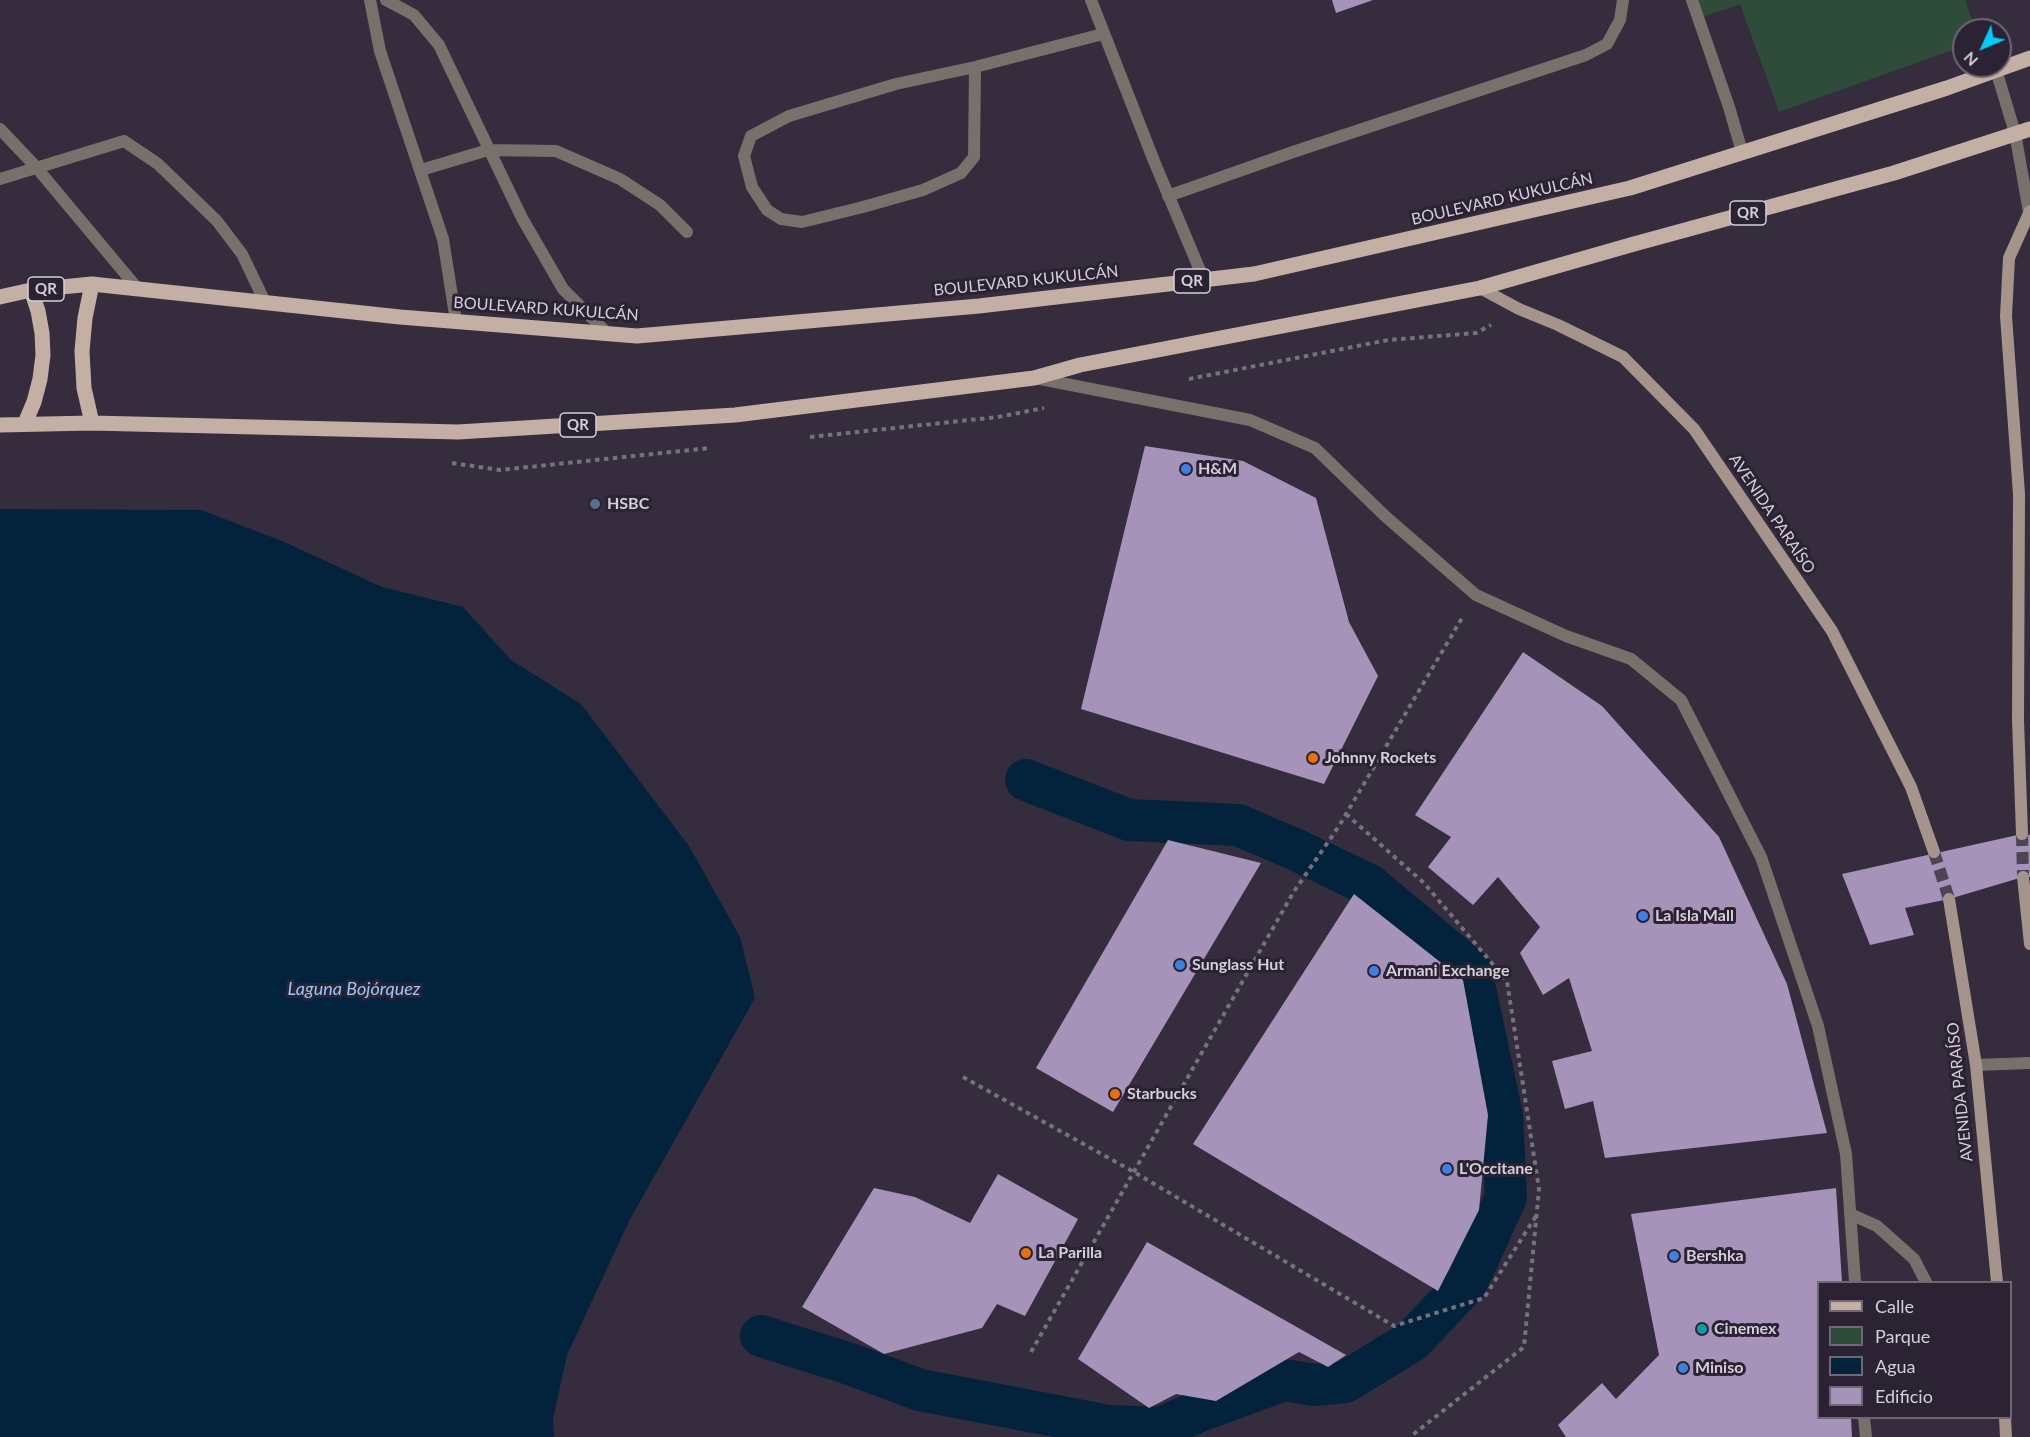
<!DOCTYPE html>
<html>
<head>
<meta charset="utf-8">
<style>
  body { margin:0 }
  #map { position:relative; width:2030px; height:1437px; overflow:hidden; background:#352c3e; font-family:Lato,sans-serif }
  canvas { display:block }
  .legend { position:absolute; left:1817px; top:1281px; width:195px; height:138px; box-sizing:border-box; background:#2b2233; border:2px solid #6f6776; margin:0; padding:8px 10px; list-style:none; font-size:18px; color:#d4cfda }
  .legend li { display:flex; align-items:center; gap:12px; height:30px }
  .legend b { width:30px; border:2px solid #6f6776 }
  .north { position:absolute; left:1952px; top:18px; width:60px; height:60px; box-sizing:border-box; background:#2b2233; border:2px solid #6f6776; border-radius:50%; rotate:226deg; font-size:16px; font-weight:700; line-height:24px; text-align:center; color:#d4cfda }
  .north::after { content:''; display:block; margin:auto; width:21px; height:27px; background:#00cbf9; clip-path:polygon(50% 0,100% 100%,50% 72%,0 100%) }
</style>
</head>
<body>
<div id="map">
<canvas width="2030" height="1437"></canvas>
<ul class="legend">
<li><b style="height:8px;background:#c4afa5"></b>Calle</li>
<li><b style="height:16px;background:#2f4b3a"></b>Parque</li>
<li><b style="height:16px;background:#03233c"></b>Agua</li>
<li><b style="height:16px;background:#a693ba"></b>Edificio</li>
</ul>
<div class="north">N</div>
</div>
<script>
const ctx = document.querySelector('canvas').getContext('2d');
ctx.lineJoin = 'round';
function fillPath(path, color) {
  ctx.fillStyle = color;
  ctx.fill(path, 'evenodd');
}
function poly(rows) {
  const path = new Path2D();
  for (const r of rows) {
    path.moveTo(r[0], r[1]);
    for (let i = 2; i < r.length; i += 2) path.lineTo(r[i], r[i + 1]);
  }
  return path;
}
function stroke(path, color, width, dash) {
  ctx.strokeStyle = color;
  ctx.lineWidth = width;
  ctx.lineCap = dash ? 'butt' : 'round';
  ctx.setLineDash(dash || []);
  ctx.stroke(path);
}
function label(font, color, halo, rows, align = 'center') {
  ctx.font = font + ' Lato,sans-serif';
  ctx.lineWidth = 6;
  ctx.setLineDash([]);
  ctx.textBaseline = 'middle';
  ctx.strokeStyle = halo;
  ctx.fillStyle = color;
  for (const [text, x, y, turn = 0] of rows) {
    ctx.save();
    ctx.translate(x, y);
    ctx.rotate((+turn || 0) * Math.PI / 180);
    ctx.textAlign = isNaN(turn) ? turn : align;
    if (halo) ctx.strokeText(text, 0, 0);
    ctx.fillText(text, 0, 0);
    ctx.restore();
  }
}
const green = poly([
  [1697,0,1965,0,1976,30,1964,30,1964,46,1779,112,1740,4,1703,17]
]);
const water = poly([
  [0,509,201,510,282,541,382,587,463,607,511,660,581,704,689,846,740,937,755,998,629,1221,567,1355,553,1419,554,1437,0,1437]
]);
const canal = poly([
  [761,1336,847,1363,920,1390,1108,1426,1160,1428,1202,1410,1284,1380,1314,1385,1345,1382,1412,1341,1467,1283,1506,1197,1502,1116,1471,970,1369,885,1292,848,1238,825,1129,820,1026,780]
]);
const building = poly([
  [1332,0,1373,0,1336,13],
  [1145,446,1243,461,1316,498,1349,622,1378,676,1324,784,1081,709],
  [1523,652,1602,706,1719,837,1787,984,1827,1133,1605,1158,1593,1101,1565,1109,1552,1061,1592,1051,1569,978,1543,995,1520,953,1540,927,1498,877,1473,905,1428,867,1451,837,1415,815],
  [2022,834,2030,835,2030,877,2023,877,1949,899,1905,908,1914,935,1870,945,1842,874],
  [1168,840,1261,863,1113,1112,1036,1068],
  [1354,894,1463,980,1488,1115,1479,1210,1438,1291,1193,1144],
  [998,1174,1078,1219,1025,1316,997,1304,982,1328,884,1354,802,1307,874,1188,915,1197,970,1223],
  [1836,1188,1842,1282,1818,1282,1818,1418,1851,1418,1852,1437,1566,1437,1558,1425,1602,1383,1616,1399,1659,1355,1631,1214],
  [1147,1242,1346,1355,1328,1367,1299,1352,1216,1401,1176,1394,1149,1408,1078,1359]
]);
const secondaryTunnel = poly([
  [2022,834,2023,877],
  [1934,852,1949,899]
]);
const path = poly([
  [1189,379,1388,340,1476,333,1491,325],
  [810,437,998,417,1044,408],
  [452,463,500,470,710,448],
  [1346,814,1424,883,1507,981,1539,1189,1524,1347,1410,1437],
  [963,1077,1134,1172,1394,1326,1484,1298,1536,1216],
  [1031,1352,1293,893,1339,826,1462,618]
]);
const lane = poly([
  [370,0,380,51,443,239,456,321],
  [386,0,414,15,439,45,522,218,563,289,607,333],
  [1091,0,1154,161,1204,280],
  [1692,0,1729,107,1742,152],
  [975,67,974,157,961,173,923,190,863,207,802,222,781,219,767,210,752,187,744,156,751,136,789,116,896,84,975,67,1103,34],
  [0,129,36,167,138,289],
  [421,170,488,150,556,151,620,179,660,205,687,232],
  [0,179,124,141,158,164,217,221,242,254,265,302],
  [1168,196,1293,152,1586,55,1607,44,1620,20,1623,0],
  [1035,378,1250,420,1315,448,1385,516,1476,595,1566,636,1631,659,1681,700,1761,857,1818,1026,1846,1154,1855,1282],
  [1850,1214,1877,1226,1914,1259,1926,1282],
  [1864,1418,1866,1437]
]);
const street = poly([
  [1996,70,2015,133,2029,212],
  [1976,1065,2030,1063]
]);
const secondary = poly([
  [1480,288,1519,309,1558,325,1623,357,1694,429,1832,631,1911,787,1934,852],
  [2022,834,2018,720,2019,494,2006,316,2009,258,2030,211],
  [2023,877,2030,944],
  [1949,899,1976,1065,1997,1282],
  [2005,1418,2006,1437]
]);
const primary = poly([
  [0,297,31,290,92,284,400,317,637,336,979,306,1254,274,1630,188,1947,88,2030,58],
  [25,423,34,402,40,379,43,355,42,333,38,311,31,290],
  [92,423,84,388,82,351,85,318,92,284],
  [0,425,92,423,458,432,735,415,1034,378,1080,365,1480,288,1634,244,1894,173,2030,129]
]);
const markers = [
  [1186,469,6,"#3f7fe0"],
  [595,504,6,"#5c6f8a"],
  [1313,758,6,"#e8710a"],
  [1643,916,6,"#3f7fe0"],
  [1180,965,6,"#3f7fe0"],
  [1374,971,6,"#3f7fe0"],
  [1115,1094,6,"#e8710a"],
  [1447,1169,6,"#3f7fe0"],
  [1026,1253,6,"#e8710a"],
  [1674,1256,6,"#3f7fe0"],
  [1702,1329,6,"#0f9aa8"],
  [1683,1368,6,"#3f7fe0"]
];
const shields = [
  [1748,213,36],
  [1192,281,36],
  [46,289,36],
  [578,425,36]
];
const shieldNames = [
  ["QR",1748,213],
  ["QR",1192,281],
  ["QR",46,289],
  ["QR",578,425]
];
const streetNames = [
  ["BOULEVARD KUKULCÁN",1502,199,-13],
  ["BOULEVARD KUKULCÁN",1026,281,-6],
  ["BOULEVARD KUKULCÁN",546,309,4],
  ["AVENIDA PARAÍSO",1772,514,56],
  ["AVENIDA PARAÍSO",1960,1092,-96]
];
const poiNames = [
  ["H&M",1198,469],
  ["HSBC",607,504],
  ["Johnny Rockets",1325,758],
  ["La Isla Mall",1655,916],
  ["Sunglass Hut",1192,965],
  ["Armani Exchange",1386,971],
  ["Starbucks",1127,1094],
  ["L'Occitane",1459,1169],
  ["La Parilla",1038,1253],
  ["Bershka",1686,1256],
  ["Cinemex",1714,1329],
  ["Miniso",1695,1368]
];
const waterNames = [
  ["Laguna Bojórquez",354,989]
];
fillPath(green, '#2f4b3a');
fillPath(water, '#03233c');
stroke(canal, '#03233c', 42);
fillPath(building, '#a693ba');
stroke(secondaryTunnel, '#4d4455', 12, [12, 6]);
stroke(path, '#77707f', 4, [4.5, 4.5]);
stroke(lane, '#7a706b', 12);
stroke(street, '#7a706b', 12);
stroke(secondary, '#a4948c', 12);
stroke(primary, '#c4afa5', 15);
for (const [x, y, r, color] of markers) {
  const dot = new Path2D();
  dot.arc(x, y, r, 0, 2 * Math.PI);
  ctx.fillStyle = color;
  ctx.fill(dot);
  stroke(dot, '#2b2233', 2);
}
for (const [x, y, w] of shields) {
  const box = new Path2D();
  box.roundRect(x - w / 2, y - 12, w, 24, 4.5);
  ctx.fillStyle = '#2b2233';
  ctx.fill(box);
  stroke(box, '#d4cfda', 1.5);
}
label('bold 15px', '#d4cfda', null, shieldNames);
label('16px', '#d4cfda', '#2b2233', streetNames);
label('bold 16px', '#d4cfda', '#2b2233', poiNames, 'left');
label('italic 18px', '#93cafb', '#2b2233', waterNames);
</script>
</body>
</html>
